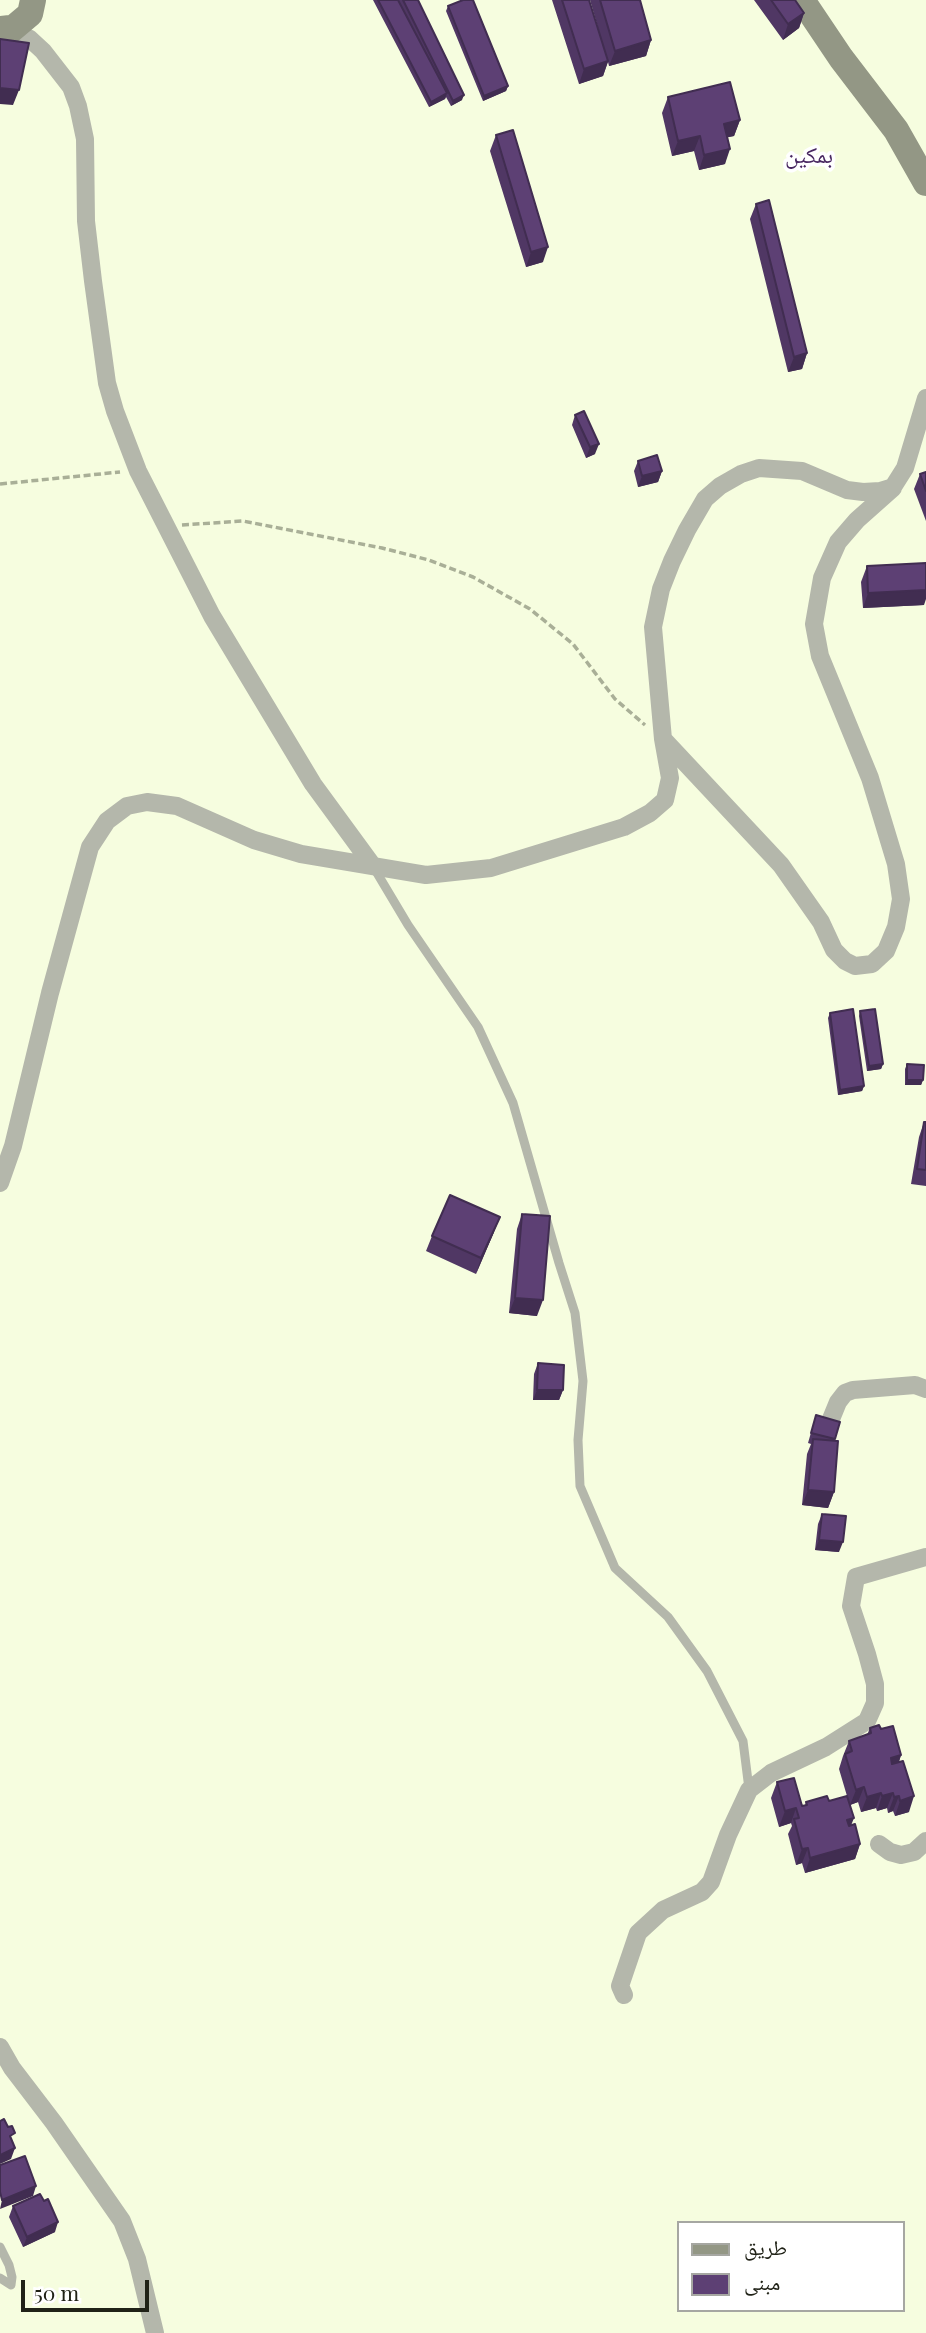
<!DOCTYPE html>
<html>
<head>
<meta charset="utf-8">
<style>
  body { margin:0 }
  #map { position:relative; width:926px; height:2333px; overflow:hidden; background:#f6fddf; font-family:"Playfair Display","Noto Naskh Arabic",serif }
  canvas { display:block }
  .legend { position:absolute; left:677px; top:2221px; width:228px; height:91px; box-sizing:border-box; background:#fff; border:2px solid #a6a7a2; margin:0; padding:9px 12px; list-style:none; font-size:21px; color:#202217 }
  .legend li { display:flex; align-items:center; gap:14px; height:35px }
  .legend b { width:35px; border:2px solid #a6a7a2 }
  .scale { position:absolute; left:21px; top:2280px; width:128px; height:32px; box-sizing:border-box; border:4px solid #202217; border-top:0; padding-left:9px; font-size:21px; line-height:24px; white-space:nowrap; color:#202217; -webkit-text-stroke:5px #fff; paint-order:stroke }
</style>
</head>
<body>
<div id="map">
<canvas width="926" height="2333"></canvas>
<ul class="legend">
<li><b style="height:9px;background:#939785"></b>طريق</li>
<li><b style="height:19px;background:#5d4074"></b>مبنى</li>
</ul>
<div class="scale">50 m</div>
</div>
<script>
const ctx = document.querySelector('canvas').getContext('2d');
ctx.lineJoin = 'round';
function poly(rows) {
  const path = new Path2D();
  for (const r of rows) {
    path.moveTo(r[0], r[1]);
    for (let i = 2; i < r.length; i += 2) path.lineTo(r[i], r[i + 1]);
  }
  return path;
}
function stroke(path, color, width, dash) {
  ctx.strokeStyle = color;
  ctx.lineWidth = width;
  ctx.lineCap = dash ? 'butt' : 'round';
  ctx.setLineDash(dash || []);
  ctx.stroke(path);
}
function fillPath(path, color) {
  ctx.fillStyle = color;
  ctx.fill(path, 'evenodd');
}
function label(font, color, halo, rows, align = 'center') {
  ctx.font = font + ' "Playfair Display","Noto Naskh Arabic",serif';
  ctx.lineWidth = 7;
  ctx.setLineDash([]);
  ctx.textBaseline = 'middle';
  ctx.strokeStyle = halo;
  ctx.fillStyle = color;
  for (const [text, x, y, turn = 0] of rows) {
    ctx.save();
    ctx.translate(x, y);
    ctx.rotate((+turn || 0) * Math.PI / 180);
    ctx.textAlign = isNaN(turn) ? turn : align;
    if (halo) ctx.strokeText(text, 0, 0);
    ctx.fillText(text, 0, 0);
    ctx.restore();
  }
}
const path = poly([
  [0,484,120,472],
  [182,525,243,521,382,548,429,560,473,577,530,609,573,644,615,699,645,725]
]);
const service = poly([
  [374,868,408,925,478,1027,513,1103,559,1263,575,1313,583,1381,578,1440,580,1486,615,1568,668,1617,707,1671,743,1741,749,1789],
  [0,2247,9,2265,12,2277,11,2285,0,2278]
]);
const minor = poly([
  [11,30,30,39,43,51,71,87,78,106,85,139,86,221,93,281,107,383,115,411,138,471,212,616,313,784,373,866],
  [663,739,781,865,821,922,834,950,845,961,855,966,872,964,886,951,896,927,901,899,896,864,870,778,820,656,814,624,822,578,838,542,857,520,893,488],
  [0,1183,13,1146,50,993,90,847,107,821,127,806,147,802,177,806,254,840,301,854,426,875,491,868,624,827,650,813,665,800,670,778,663,739,653,627,661,589,672,561,687,530,705,499,720,486,741,474,759,468,802,471,847,490,863,492,880,491,893,487,905,468,926,398],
  [829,1424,838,1402,845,1393,853,1390,915,1385,926,1389],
  [879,1844,890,1852,901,1855,914,1852,926,1841],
  [624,1995,620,1986,638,1933,663,1910,702,1892,711,1882,728,1835,749,1790,771,1773,826,1747,867,1721,875,1703,875,1684,867,1654,851,1606,856,1577,926,1557],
  [0,2047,12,2068,54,2123,122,2221,137,2259,155,2333]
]);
const secondary = poly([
  [802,0,841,58,896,130,926,183],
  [0,29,10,28,11,30,30,14,33,0]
]);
const wall = poly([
  [373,0,418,0,462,100,451,106,446,97,445,99,429,107],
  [552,0,589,0,603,45,590,0,640,0,651,40,646,56,609,66,608,62,603,76,579,84],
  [754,0,795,0,804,13,799,28,783,40],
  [448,6,508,86,506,91,483,101,446,11],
  [668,97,740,120,734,136,728,137,725,164,699,170,694,151,672,156,662,113],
  [496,135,543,262,526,267,490,151],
  [756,204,807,353,802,369,788,372,750,219],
  [575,415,595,454,586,458,572,425],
  [638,461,662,471,658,482,638,487,634,471],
  [926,472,926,521,914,489,920,474],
  [867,566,924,605,863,608,861,582],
  [860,1011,883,1064,881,1069,867,1071,859,1016],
  [830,1013,864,1086,862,1091,838,1095,828,1018],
  [907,1064,923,1080,921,1085,905,1085,905,1069],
  [924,1122,926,1122,926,1186,911,1184,919,1137],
  [522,1214,537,1316,509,1313,517,1229],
  [494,1232,476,1274,426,1251,432,1236],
  [538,1363,563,1390,559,1400,533,1400,534,1374],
  [816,1415,840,1422,834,1441,834,1492,828,1508,802,1505,807,1454,811,1444,808,1443],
  [822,1514,839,1552,815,1550,818,1524],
  [870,1728,881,1729,901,1755,899,1762,909,1812,895,1816,893,1811,888,1813,887,1808,877,1811,876,1808,861,1812,858,1802,850,1805,851,1825,860,1844,855,1859,805,1873,802,1863,796,1865,788,1834,792,1826,791,1823,779,1827,771,1798,777,1782,802,1806,805,1806,806,1802,829,1801,847,1796,839,1769,843,1756,849,1741,867,1735],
  [13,2206,55,2232,23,2247,9,2217]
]);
const shadedWall = poly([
  [804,13,799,28,783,40,788,24],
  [651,40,646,56,609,66,615,51],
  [608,61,603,76,579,84,584,69],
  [508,86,506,91,483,101,484,96],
  [0,88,19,90,13,105,0,104],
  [447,93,445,99,429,107,431,102],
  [464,95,462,100,451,106,453,101],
  [740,120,734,136,719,139,724,124],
  [700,136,694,151,672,156,678,141],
  [730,149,725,164,699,170,704,155],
  [548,247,543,262,526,267,531,252],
  [807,353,802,369,788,372,794,357],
  [599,444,595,454,586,458,590,447],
  [662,471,658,482,638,487,642,476],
  [926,590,926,599,924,605,863,608,868,593],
  [883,1064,881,1069,867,1071,869,1066],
  [907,1080,923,1080,921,1085,905,1085],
  [864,1086,862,1091,838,1095,840,1090],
  [500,1217,494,1232,476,1274,481,1258],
  [515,1298,543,1300,537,1316,509,1313],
  [537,1390,563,1390,559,1400,533,1400],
  [808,1490,834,1492,828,1508,802,1505],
  [819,1540,843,1542,839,1552,815,1550],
  [901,1755,896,1770,885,1773,891,1758],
  [864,1787,858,1802,850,1805,856,1790],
  [881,1793,876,1808,861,1812,867,1797],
  [893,1793,887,1808,877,1811,882,1796],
  [899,1796,893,1811,888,1813,894,1797],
  [914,1796,909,1812,895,1816,900,1801],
  [796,1808,791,1823,779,1827,785,1811],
  [854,1818,848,1833,847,1820],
  [860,1844,855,1859,805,1873,810,1858],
  [808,1848,802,1863,796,1865,802,1849],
  [15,2148,11,2159,0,2164,0,2155],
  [36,2186,33,2196,0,2209,2,2200],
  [58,2222,55,2232,23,2247,27,2237]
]);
const building = poly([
  [378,0,398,0,447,93,431,102,378,0],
  [403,0,418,0,464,95,453,101,403,0],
  [463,0,473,0,508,86,484,96,448,6,463,0],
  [562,0,589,0,608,61,584,69,562,0],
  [600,0,640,0,651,40,615,51,600,0],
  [771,0,795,0,804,13,788,24,771,0],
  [0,39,29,43,19,90,0,88,0,39],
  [730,82,740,120,724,124,730,149,704,155,700,136,678,141,668,97,730,82],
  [513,130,548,247,531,252,496,135,513,130],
  [769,200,807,353,794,357,756,204,769,200],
  [584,411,599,444,590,447,575,415,584,411],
  [657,455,662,471,642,476,638,461,657,455],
  [926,472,926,491,920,474,926,472],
  [926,563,926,590,868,593,867,566,926,563],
  [853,1009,864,1086,840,1090,830,1013,853,1009],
  [875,1009,883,1064,869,1066,860,1011,875,1009],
  [907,1064,924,1065,923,1080,907,1080,907,1064],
  [924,1122,926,1122,926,1170,917,1169,924,1122],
  [450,1195,500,1217,481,1258,432,1236,450,1195],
  [522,1214,550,1216,543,1300,515,1298,522,1214],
  [538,1363,564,1365,563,1390,537,1390,538,1363],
  [816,1415,840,1422,835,1439,811,1433,816,1415],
  [813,1439,838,1441,834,1492,808,1490,813,1439],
  [822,1514,846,1516,843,1542,819,1540,822,1514],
  [879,1725,881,1729,893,1726,901,1755,891,1758,892,1764,903,1761,914,1796,900,1801,899,1796,894,1797,893,1793,882,1796,881,1793,867,1797,864,1787,856,1790,845,1754,852,1751,849,1741,871,1733,870,1728,879,1725],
  [794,1778,802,1806,807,1805,806,1802,827,1796,829,1801,847,1796,854,1818,847,1820,849,1826,855,1824,860,1844,810,1858,808,1848,802,1849,794,1819,799,1818,796,1808,785,1811,777,1782,794,1778],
  [4,2119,8,2127,12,2126,15,2133,10,2136,15,2148,0,2155,0,2121,4,2119],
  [25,2156,36,2186,2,2200,0,2192,0,2165,25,2156],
  [40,2194,44,2201,48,2199,58,2222,27,2237,13,2206,40,2194]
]);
const quarterNames = [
  ["بمكين",809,156]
];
stroke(path, '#a9af97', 3.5, [7, 3.5]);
stroke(service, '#b4b7ab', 9);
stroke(minor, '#b4b7ab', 18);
stroke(secondary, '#939785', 26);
fillPath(wall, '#503764');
fillPath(shadedWall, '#412d51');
fillPath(building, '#5d4074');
stroke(building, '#412d51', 2);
label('23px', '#482760', '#fff', quarterNames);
</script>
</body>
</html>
